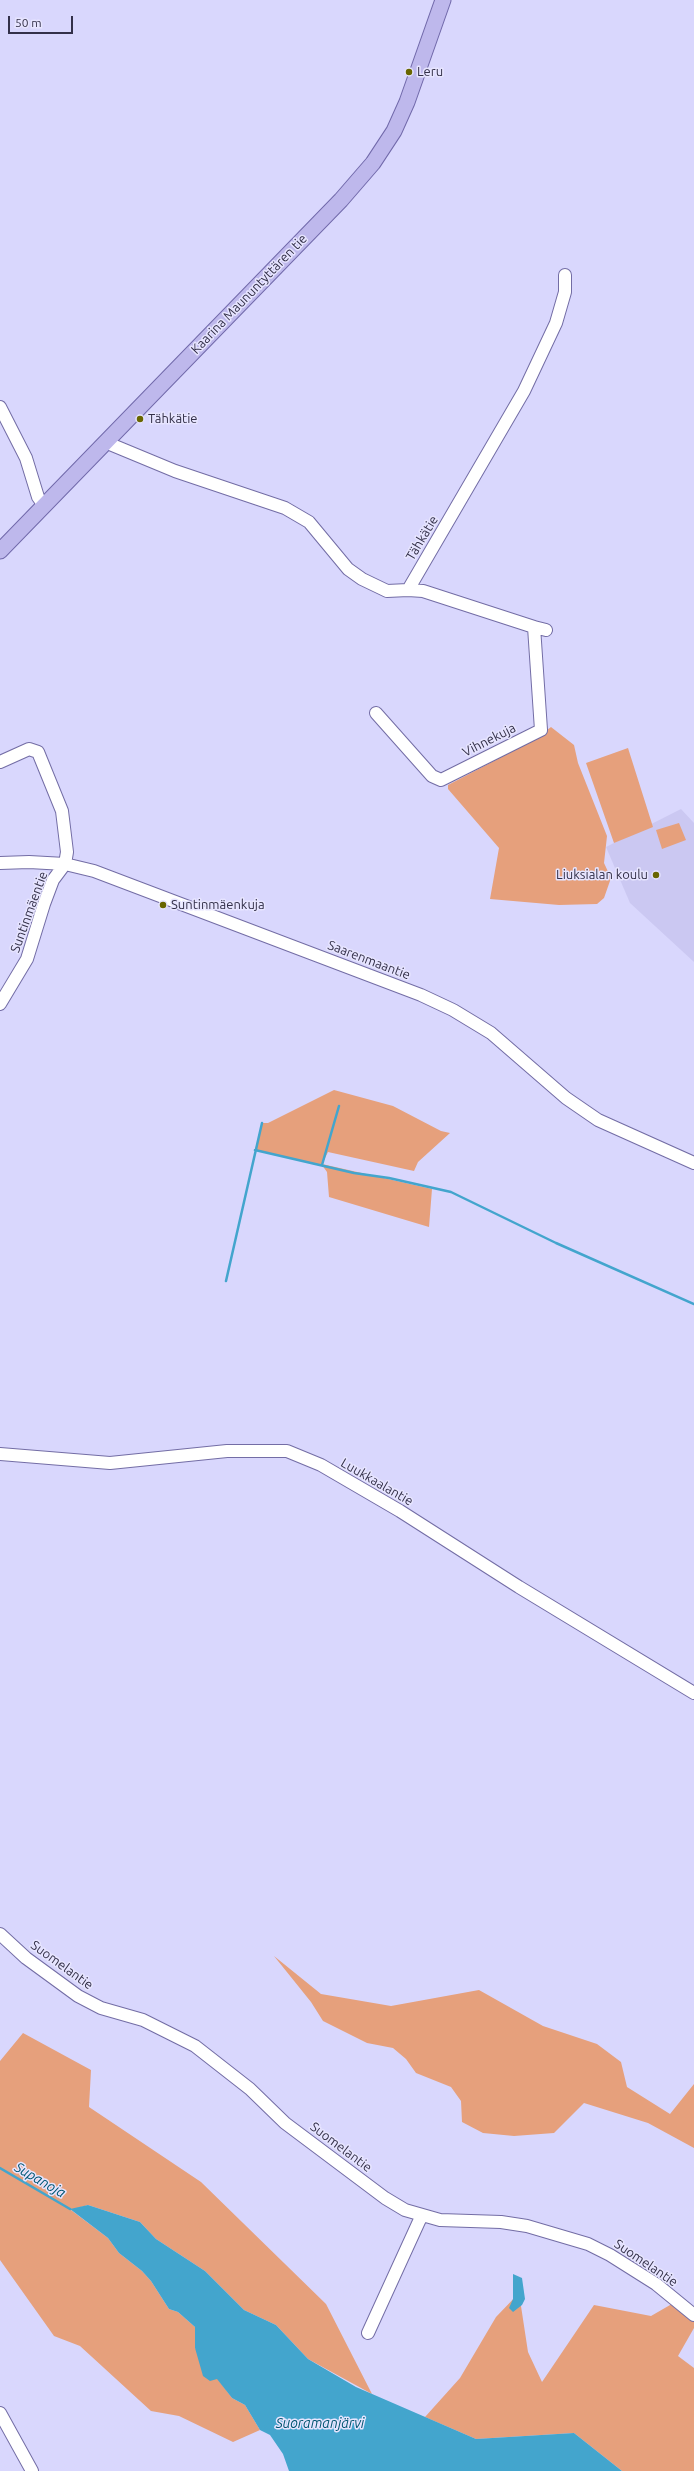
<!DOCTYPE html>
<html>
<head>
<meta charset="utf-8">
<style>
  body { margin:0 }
  #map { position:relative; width:694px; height:2471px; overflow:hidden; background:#d9d7fd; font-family:Ubuntu,sans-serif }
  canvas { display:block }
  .scale { position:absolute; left:8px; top:16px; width:65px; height:18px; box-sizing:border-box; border:2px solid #333049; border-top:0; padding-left:5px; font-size:12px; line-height:14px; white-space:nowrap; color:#333049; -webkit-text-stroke:3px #e7e5ff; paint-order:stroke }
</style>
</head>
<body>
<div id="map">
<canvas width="694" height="2471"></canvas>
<div class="scale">50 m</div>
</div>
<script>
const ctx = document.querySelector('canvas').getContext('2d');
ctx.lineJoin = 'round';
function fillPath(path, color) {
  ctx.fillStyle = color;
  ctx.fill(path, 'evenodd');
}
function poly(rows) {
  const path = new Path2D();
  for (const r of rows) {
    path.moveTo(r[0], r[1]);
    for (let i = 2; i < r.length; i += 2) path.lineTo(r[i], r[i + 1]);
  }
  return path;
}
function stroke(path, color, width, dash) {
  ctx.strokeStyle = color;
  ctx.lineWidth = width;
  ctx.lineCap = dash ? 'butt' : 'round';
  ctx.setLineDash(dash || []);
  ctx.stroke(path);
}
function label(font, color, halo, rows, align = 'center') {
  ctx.font = font + ' Ubuntu,sans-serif';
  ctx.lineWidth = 3;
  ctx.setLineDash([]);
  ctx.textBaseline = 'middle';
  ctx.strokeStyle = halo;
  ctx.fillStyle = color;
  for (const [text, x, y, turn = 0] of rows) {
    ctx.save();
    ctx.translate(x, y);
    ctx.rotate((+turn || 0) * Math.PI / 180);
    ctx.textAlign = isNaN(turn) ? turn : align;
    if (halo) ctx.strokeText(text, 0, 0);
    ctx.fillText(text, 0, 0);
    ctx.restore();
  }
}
const built = poly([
  [681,809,694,823,694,962,630,903,606,847]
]);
const green = poly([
  [551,727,574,745,578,763,607,836,604,863,611,878,604,898,597,904,559,905,490,899,499,848,448,789,448,785,534,740],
  [628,748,653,827,614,843,586,763],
  [679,823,686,840,662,849,656,830],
  [334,1090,393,1106,441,1131,450,1133,418,1162,414,1171,328,1152,322,1164,432,1189,429,1227,329,1197,327,1172,322,1165,255,1150,262,1123,268,1123],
  [274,1956,321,1994,391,2006,479,1990,543,2026,597,2044,621,2062,627,2087,670,2114,694,2084,694,2148,648,2123,584,2103,554,2133,514,2136,483,2133,462,2122,461,2101,451,2087,416,2073,406,2059,393,2048,367,2043,323,2021,311,2002],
  [23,2033,91,2070,89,2107,201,2182,326,2304,372,2394,308,2359,276,2325,244,2310,205,2271,156,2239,140,2222,88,2205,71,2210,108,2238,119,2253,142,2271,151,2281,169,2309,178,2312,195,2327,195,2348,232,2398,245,2405,260,2430,233,2442,179,2416,151,2411,80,2346,54,2336,0,2260,0,2061],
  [519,2293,528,2352,542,2382,594,2305,651,2316,677,2301,694,2315,694,2328,678,2356,694,2368,694,2471,622,2471,574,2433,476,2439,425,2417,460,2378,496,2317]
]);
const water = poly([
  [88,2205,140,2222,156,2239,205,2271,244,2310,276,2325,308,2359,356,2387,476,2439,574,2433,622,2471,289,2471,283,2454,270,2435,260,2430,245,2405,232,2398,217,2379,210,2381,203,2376,195,2348,195,2327,178,2312,169,2309,151,2281,142,2271,119,2253,108,2238,70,2209],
  [513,2274,522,2278,525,2299,522,2305,513,2312,509,2308,513,2299]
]);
const stream = poly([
  [255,1150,354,1173,389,1178,451,1192,556,1243,694,1304],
  [322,1165,339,1106],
  [226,1281,262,1123],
  [0,2168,70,2209]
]);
const minor = poly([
  [0,407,26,458,38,497,43,504],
  [105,442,175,471,285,508,309,522,348,569,362,579,387,591,408,590,524,391,556,323,565,292,565,275],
  [534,627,546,630],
  [376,713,432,776,441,780,541,730,534,627,423,591,408,590],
  [0,762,29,749,38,752,62,811,67,852,65,864,53,880,44,904,27,959,0,1004],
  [0,863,29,862,65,864,94,871,421,995,453,1010,491,1033,566,1098,598,1120,694,1163],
  [0,1454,110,1463,227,1451,287,1451,321,1465,400,1511,519,1587,694,1693],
  [0,1934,26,1958,78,1996,101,2008,143,2020,195,2046,250,2089,285,2123,385,2198,405,2210,440,2220,501,2222,527,2226,588,2244,610,2255,656,2284,694,2315],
  [368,2333,421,2217],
  [0,2413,32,2471]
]);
const major = poly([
  [0,551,341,200,373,163,394,131,407,102,443,0]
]);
const markers = [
  [409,72,4,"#696600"],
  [140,419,4,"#696600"],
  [656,875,4,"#696600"],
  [163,905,4,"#696600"]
];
const poiNames = [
  ["Leru",417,72],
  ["Tähkätie",148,419],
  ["Liuksialan koulu",648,875,"right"],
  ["Suntinmäenkuja",171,905]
];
const streetNames = [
  ["Kaarina Maununtyttären tie",249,294,-46],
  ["Tähkätie",422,538,-59],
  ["Vihnekuja",489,740,-27],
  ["Suntinmäentie",29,912,-70],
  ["Saarenmaantie",369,960,21],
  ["Luukkaalantie",377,1482,30],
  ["Suomelantie",62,1965,36],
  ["Suomelantie",341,2147,37],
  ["Suomelantie",646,2263,34]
];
const waterNames = [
  ["Supanoja",40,2180,30],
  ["Suoramanjärvi",320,2423]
];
fillPath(built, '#cbc8f2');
fillPath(green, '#e6a07c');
fillPath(water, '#43a5cd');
stroke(stream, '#43a5cd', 2.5);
stroke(minor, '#736da5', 14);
stroke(major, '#7169aa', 17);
stroke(minor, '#fff', 12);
stroke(major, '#beb8ec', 15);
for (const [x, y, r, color] of markers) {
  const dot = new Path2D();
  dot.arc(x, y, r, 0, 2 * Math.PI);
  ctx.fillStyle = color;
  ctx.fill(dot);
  stroke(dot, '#e7e5ff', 1.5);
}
label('13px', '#333049', '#e7e5ff', poiNames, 'left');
label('13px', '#333049', '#e7e5ff', streetNames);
label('italic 14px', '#015671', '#e7e5ff', waterNames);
</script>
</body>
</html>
